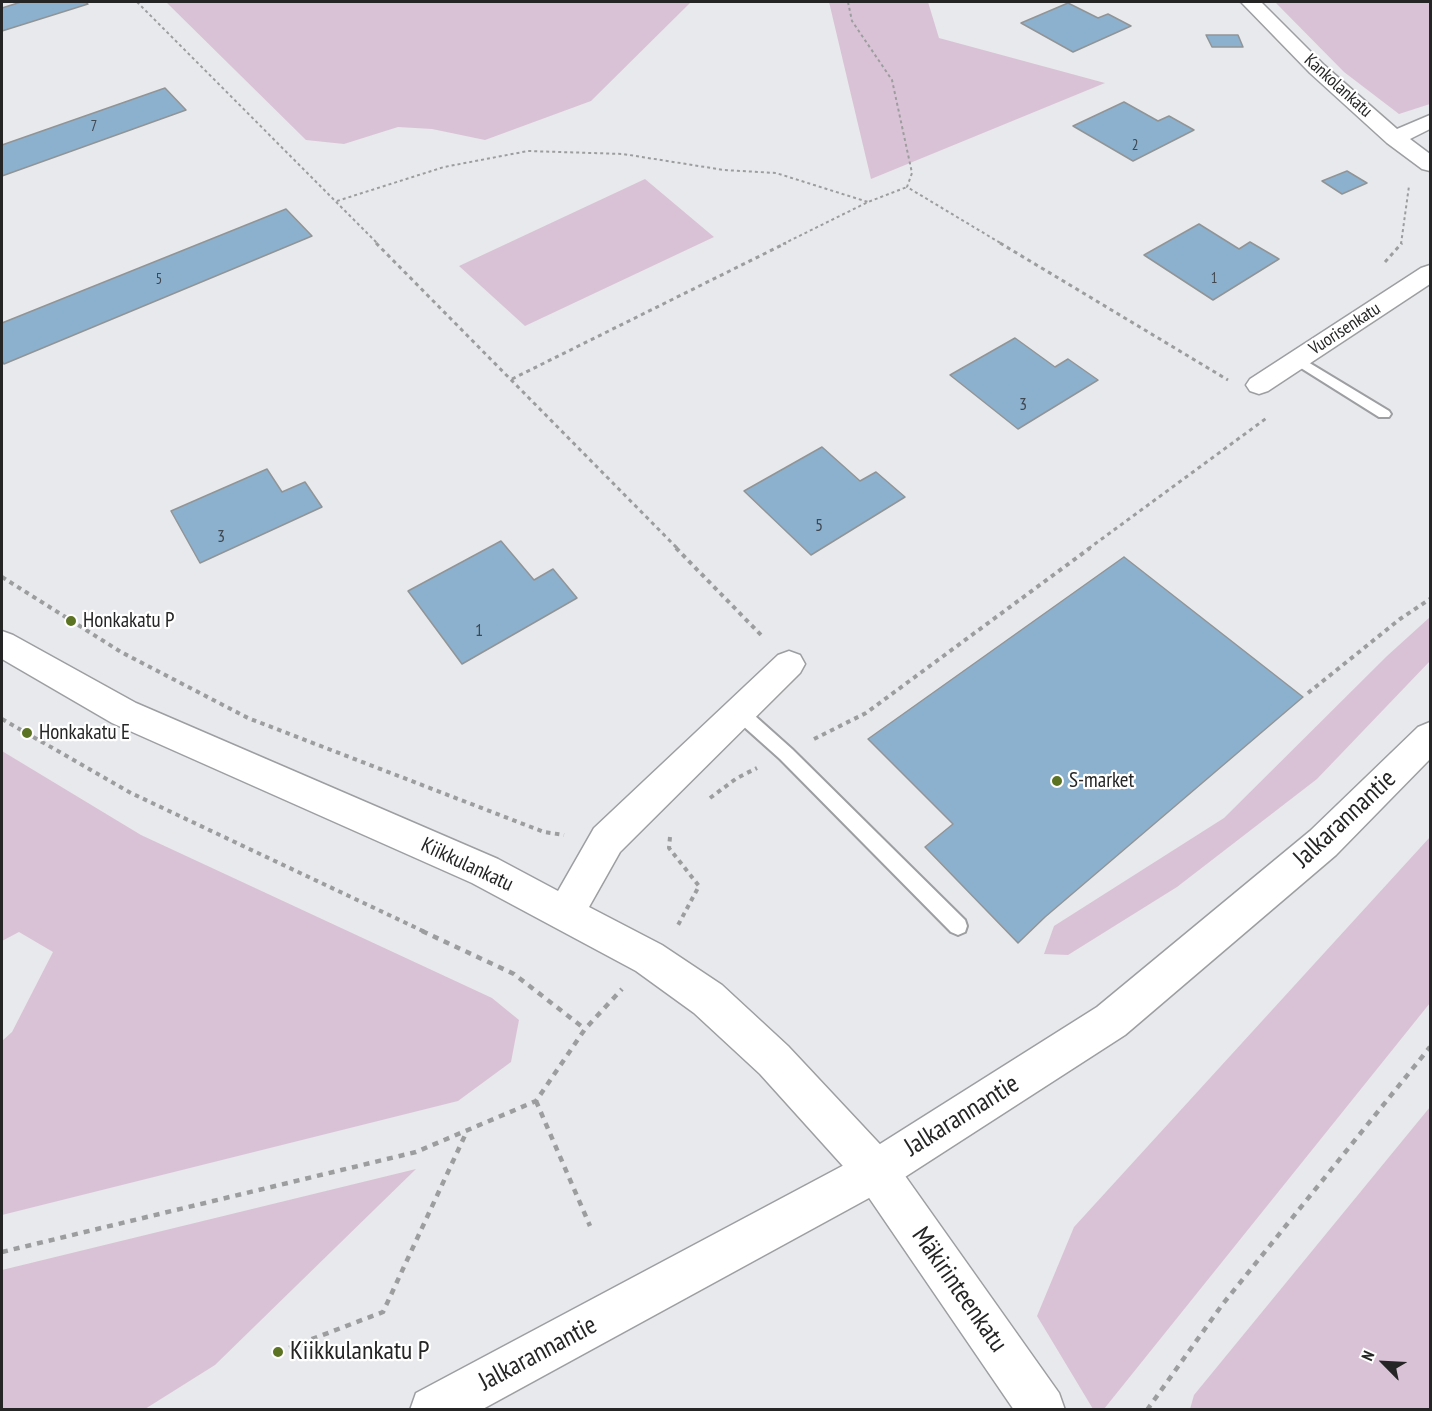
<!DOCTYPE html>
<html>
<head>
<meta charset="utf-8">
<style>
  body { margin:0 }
  #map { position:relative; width:1432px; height:1411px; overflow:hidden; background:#e8e9ec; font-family:"PT Sans Narrow",sans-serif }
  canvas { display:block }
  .frame { position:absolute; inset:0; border:3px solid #252526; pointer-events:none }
  .north { position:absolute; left:1354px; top:1333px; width:60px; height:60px; -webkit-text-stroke:4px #fff; paint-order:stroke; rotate:294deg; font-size:16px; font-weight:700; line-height:24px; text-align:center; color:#252526 }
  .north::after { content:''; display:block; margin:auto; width:21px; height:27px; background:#252526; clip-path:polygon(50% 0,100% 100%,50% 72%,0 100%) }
</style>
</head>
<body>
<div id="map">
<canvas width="1432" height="1411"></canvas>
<div class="frame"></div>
<div class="north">N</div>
</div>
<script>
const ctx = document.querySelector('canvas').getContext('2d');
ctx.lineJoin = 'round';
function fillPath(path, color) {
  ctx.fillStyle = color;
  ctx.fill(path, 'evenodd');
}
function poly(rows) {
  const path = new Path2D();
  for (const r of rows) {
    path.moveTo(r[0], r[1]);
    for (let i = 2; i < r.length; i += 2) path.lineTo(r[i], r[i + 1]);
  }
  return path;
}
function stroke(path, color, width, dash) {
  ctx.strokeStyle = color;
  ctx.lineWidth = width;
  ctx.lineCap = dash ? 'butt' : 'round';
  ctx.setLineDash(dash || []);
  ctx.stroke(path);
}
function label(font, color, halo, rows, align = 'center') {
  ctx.font = font + ' "PT Sans Narrow",sans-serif';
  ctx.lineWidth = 4.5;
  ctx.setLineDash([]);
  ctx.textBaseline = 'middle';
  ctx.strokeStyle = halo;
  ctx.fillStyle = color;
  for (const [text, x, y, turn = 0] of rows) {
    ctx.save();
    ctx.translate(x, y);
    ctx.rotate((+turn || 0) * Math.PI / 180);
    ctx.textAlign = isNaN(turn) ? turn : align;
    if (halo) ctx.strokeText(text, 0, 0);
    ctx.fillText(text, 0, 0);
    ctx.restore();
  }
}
const green = poly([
  [166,2,691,2,591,101,485,140,432,129,398,127,344,144,306,140],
  [829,2,928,2,939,38,1105,83,871,179],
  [1275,2,1430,2,1430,104,1399,114,1344,72],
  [645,179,714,237,525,326,459,266],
  [1430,617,1430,661,1317,779,1177,887,1068,955,1044,954,1054,926,1224,818,1387,656],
  [2,751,141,835,492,998,519,1020,511,1062,458,1101,2,1215,2,1041,12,1032,53,952,19,932,2,941],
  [1430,837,1430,1003,1104,1409,1093,1409,1037,1316,1074,1227],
  [1430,1107,1430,1409,1190,1409,1194,1395],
  [416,1169,215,1365,145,1409,2,1409,2,1270]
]);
const building = poly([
  [21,2,85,2,88,4,2,31,2,8,21,2],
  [1068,3,1098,18,1108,14,1131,26,1073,52,1021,23,1068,3],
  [1206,35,1238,35,1243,47,1212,47,1206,35],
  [165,88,186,110,2,176,2,145,165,88],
  [1124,102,1158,121,1169,116,1194,130,1133,161,1073,126,1124,102],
  [1347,171,1367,183,1342,194,1322,181,1347,171],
  [286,209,312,236,4,364,2,361,2,323,286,209],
  [1199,224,1239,249,1250,242,1279,259,1213,300,1144,255,1199,224],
  [1015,338,1055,367,1068,359,1098,380,1018,429,950,375,1015,338],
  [822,447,860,481,876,472,905,497,811,555,744,491,822,447],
  [267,469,282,492,305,482,322,507,200,563,171,511,267,469],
  [501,541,534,580,553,569,577,598,462,664,408,591,501,541],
  [1124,557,1303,697,1045,917,1018,943,925,847,953,824,868,739,1124,557]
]);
const pathFar3 = poly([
  [137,2,378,244],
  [848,2,852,21,892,80,912,173,907,187,1002,244],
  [337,201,444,167,528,151,623,154,724,170,776,173,868,202],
  [783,244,868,202,907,187],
  [1401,244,1409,186]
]);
const pathFar2 = poly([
  [376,243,678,549],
  [1000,243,1228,380],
  [1385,262,1402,243],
  [512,379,786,243],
  [1088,549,1268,417]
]);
const pathFar1 = poly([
  [676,548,763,637],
  [2,577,121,652,248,718,544,832,564,835],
  [1308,693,1400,619,1430,599],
  [2,719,131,793,425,932],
  [814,739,866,713,1090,548],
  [710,798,737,778,757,768],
  [670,837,669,848,699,886,677,927]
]);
const path = poly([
  [422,931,514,974,585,1029],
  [536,1101,590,1226],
  [2,1252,416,1152,536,1101,585,1029,622,989],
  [278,1352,383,1312,467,1131],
  [1147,1410,1222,1305,1430,1047]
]);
const lane = poly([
  [1298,356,1389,411,1391,414,1389,417,1379,417,1293,363,1291,360,1293,357,1298,356],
  [739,705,745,707,792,749,965,920,967,926,965,932,958,935,951,932,780,759,733,717,731,712,733,707,739,705]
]);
const street = poly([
  [1241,2,1261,2,1324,65,1397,129,1430,115,1430,129,1410,139,1430,154,1430,171,1422,169,1387,143,1310,73,1241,2],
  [1430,265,1430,284,1268,391,1259,394,1250,391,1246,385,1250,379,1421,268,1430,265],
  [2,631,13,635,136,703,498,859,558,891,594,828,778,655,789,651,800,655,805,664,800,673,620,852,589,907,662,945,722,985,788,1046,891,1156,1059,1393,1065,1410,1014,1410,861,1186,760,1074,694,1013,636,971,472,883,112,723,2,659,2,631]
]);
const secondary = poly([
  [1430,722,1430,759,1336,855,1125,1035,891,1186,481,1410,410,1410,416,1393,861,1156,1097,1007,1310,831,1418,727,1430,722]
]);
const markers = [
  [71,621,6,"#5c7323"],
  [27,733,6,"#5c7323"],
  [1057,781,6,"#5c7323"],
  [278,1352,6,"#5c7323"]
];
const farNumbernames = [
  ["7",94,127],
  ["2",1135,146],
  ["1",1214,279],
  ["5",159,280]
];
const farStreetnames = [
  ["Kankolankatu",1338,86,42],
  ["Vuorisenkatu",1345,329,-33]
];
const numberNames = [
  ["3",1023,405],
  ["5",819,526],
  ["3",221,537],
  ["1",479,631]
];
const poiNames = [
  ["Honkakatu P",83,621],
  ["Honkakatu E",39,733],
  ["S-market",1069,781]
];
const streetNames = [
  ["Kiikkulankatu",467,865,25]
];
const nearStreetnames = [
  ["Jalkarannantie",1345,819,-43],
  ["Jalkarannantie",962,1116,-32],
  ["Mäkirinteenkatu",959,1290,55],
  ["Jalkarannantie",538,1354,-28]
];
const nearPoinames = [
  ["Kiikkulankatu P",290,1352]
];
fillPath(green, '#dac2d6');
fillPath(building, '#8cb1cf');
stroke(building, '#919496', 1.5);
stroke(lane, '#9d9ea1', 4);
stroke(street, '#9d9ea1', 3);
stroke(secondary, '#9d9ea1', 3);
stroke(pathFar3, '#9c9d9f', 2, [3, 3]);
stroke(pathFar2, '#9c9d9f', 3, [4, 4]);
stroke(pathFar1, '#9c9d9f', 4, [4.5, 4.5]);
stroke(path, '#9c9d9f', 4.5, [6, 6]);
fillPath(lane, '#fff');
fillPath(street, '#fff');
fillPath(secondary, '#fff');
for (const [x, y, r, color] of markers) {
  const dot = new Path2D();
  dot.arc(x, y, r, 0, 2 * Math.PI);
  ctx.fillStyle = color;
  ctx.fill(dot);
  stroke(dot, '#fff', 2);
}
label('15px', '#3f4850', null, farNumbernames);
label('18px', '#252526', '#fff', farStreetnames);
label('18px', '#3f4850', null, numberNames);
label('21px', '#252526', '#fff', poiNames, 'left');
label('21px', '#252526', '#fff', streetNames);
label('26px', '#252526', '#fff', nearStreetnames);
label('26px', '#252526', '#fff', nearPoinames, 'left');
</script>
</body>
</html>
